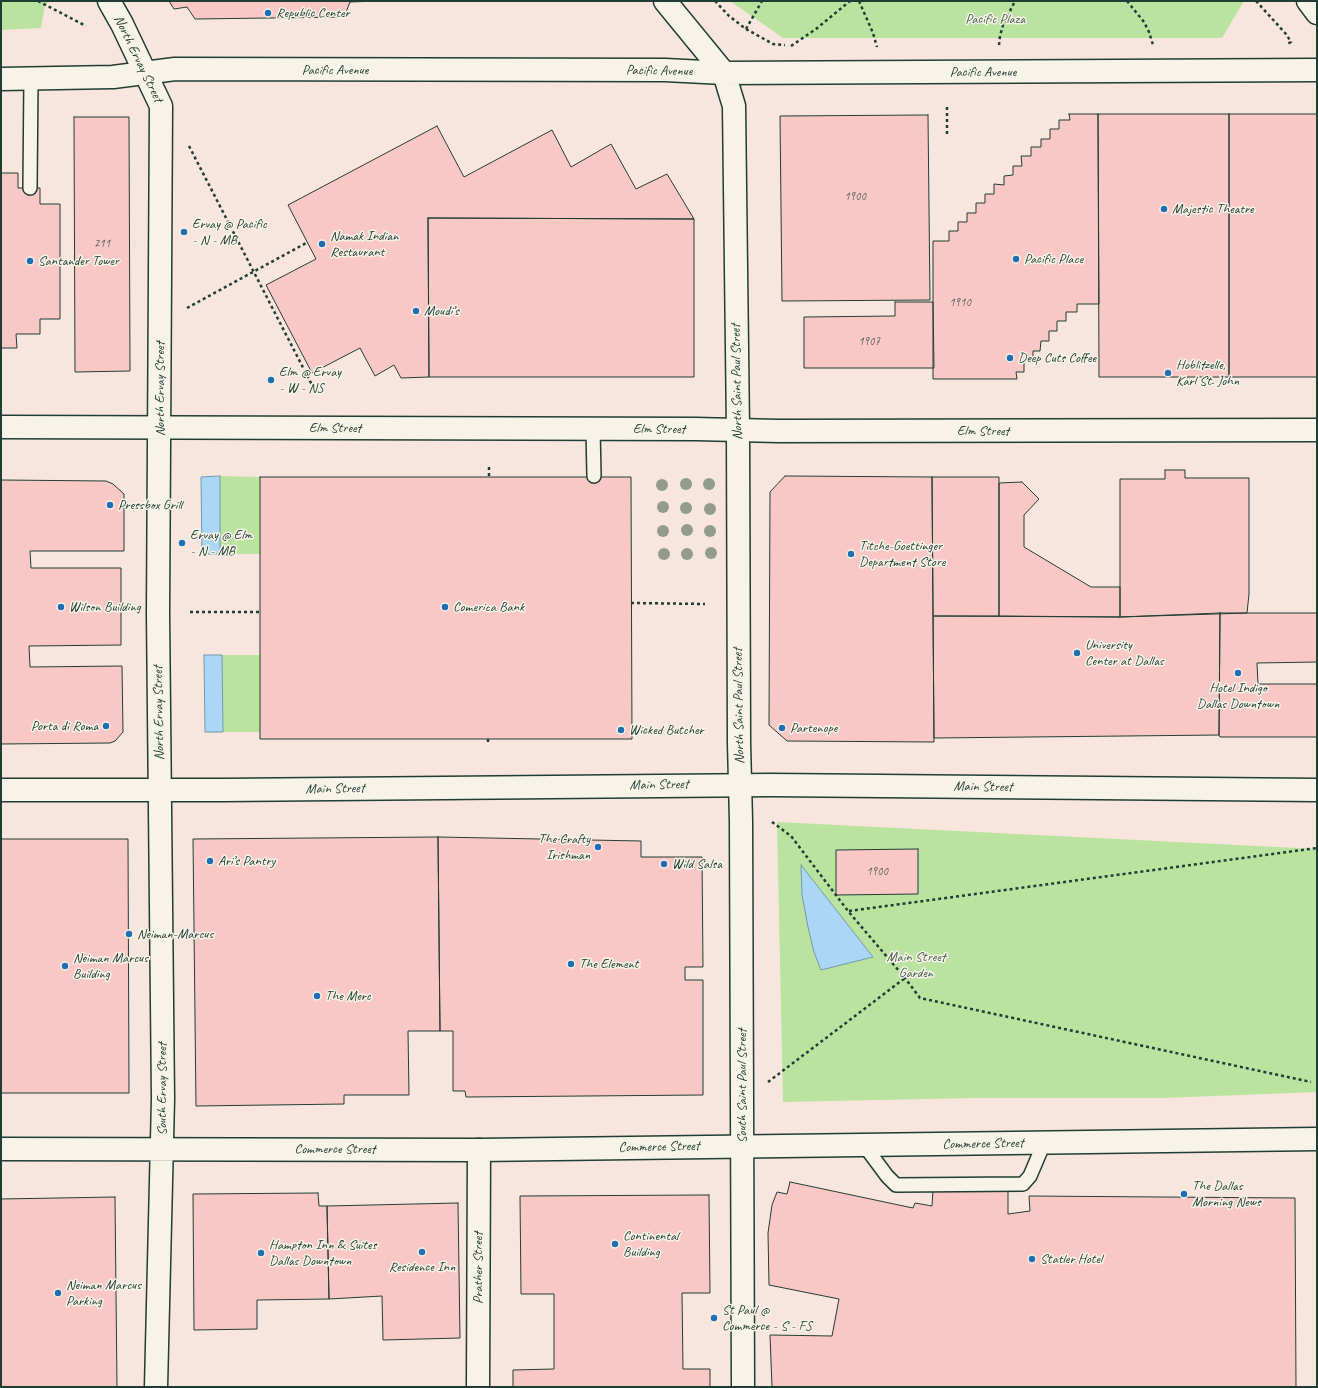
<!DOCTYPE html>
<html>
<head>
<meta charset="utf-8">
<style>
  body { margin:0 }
  #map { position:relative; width:1318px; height:1388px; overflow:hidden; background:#f8e6de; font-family:Caveat,sans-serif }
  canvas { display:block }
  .frame { position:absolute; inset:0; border:2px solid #1f3d34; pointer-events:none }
</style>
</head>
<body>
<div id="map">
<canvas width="1318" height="1388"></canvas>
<div class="frame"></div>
</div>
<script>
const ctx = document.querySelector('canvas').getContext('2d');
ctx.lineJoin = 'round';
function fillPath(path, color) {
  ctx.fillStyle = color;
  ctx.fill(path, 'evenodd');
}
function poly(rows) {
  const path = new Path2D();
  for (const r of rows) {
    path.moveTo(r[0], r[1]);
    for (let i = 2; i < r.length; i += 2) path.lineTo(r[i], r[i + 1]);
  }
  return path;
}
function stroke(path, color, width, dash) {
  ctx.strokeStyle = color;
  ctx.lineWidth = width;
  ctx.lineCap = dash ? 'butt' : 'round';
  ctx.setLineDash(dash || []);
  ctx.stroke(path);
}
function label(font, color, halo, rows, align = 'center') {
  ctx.font = font + ' Caveat,sans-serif';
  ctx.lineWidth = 3;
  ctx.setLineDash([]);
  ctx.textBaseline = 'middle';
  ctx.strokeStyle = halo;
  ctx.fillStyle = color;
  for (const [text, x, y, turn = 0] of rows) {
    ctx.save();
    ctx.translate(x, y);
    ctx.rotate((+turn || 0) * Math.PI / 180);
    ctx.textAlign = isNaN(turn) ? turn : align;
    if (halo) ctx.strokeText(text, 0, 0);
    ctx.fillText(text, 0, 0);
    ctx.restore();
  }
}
const green = poly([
  [1,1,51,1,45,5,41,28,1,30],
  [730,1,1244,1,1222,38,783,38],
  [220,476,260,477,260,554,220,554],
  [222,655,260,655,260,732,223,732],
  [777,822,1317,849,1317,1092,1163,1098,974,1098,783,1102]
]);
const water = poly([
  [220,476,220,554,202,554,201,477,220,476],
  [204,655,222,655,223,732,205,732,204,655],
  [801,865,873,957,821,970,814,952,808,927,802,895,801,865]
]);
const building = poly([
  [169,1,379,1,350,2,344,17,195,19,187,7,174,9,169,1],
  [1069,114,1098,114,1099,304,1077,304,1077,312,1066,312,1066,321,1057,321,1057,331,1049,331,1049,341,1041,341,1040,351,1033,351,1033,361,1024,361,1024,372,1016,372,1017,379,933,379,933,241,949,241,949,231,958,231,958,222,967,222,967,213,976,213,976,203,985,203,985,194,994,194,994,184,1004,185,1004,176,1013,175,1013,166,1022,166,1021,156,1031,156,1031,147,1041,147,1041,139,1050,139,1050,129,1059,129,1059,120,1070,120,1069,114],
  [1098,114,1229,114,1229,377,1099,377,1098,114],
  [1229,114,1317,114,1317,377,1229,377,1229,114],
  [928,115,930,300,782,301,780,116,928,115],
  [74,117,129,117,130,371,75,372,74,117],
  [437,126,464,177,552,130,571,167,611,144,636,189,667,174,694,219,428,218,429,377,401,378,394,365,375,376,360,348,312,373,266,285,316,259,288,205,437,126],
  [1,173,18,173,18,188,40,188,40,204,60,204,60,319,40,319,40,334,16,334,17,348,1,348,1,173],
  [428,218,694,219,694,377,429,377,428,218],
  [895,302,933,302,934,368,804,368,804,317,895,316,895,302],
  [1165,470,1185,470,1185,478,1249,478,1249,594,1247,613,1120,617,1120,479,1165,479,1165,470],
  [785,476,932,477,934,742,787,741,769,725,770,492,785,476],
  [260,477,631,477,632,739,260,739,260,477],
  [932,477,999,477,999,616,933,616,932,477],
  [1,480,106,481,113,484,124,494,124,551,30,551,31,568,121,568,121,645,29,646,30,667,122,666,123,732,115,741,110,743,1,744,1,480],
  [1022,482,1039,499,1024,515,1024,547,1091,587,1120,587,1120,617,999,616,999,483,1022,482],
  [1220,613,1219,735,934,738,933,616,1120,617,1220,613],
  [1220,613,1317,613,1317,662,1257,663,1258,684,1317,684,1317,737,1220,737,1219,735,1220,613],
  [438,837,440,1031,408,1031,409,1095,344,1095,344,1104,196,1106,193,839,438,837],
  [438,837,641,841,641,857,702,857,703,967,685,967,685,980,703,980,703,1095,466,1097,465,1091,453,1091,453,1031,440,1031,438,837],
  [1,839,128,839,129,1093,1,1093,1,839],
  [918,849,918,894,836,895,836,850,918,849],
  [790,1182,913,1208,915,1203,932,1206,933,1190,1008,1189,1008,1214,1030,1211,1029,1196,1295,1198,1296,1387,772,1387,770,1335,832,1336,839,1299,769,1285,768,1233,772,1205,777,1192,787,1194,790,1182],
  [318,1193,319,1206,327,1206,329,1299,257,1300,257,1329,194,1330,193,1194,318,1193],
  [709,1195,710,1293,682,1293,683,1369,710,1369,710,1387,513,1387,513,1370,554,1369,554,1294,521,1294,520,1196,709,1195],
  [115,1197,117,1387,1,1387,1,1199,115,1197],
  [458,1203,460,1338,383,1340,382,1296,329,1299,327,1206,458,1203]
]);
const path = poly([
  [38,1,86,26],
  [715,1,729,16,746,29,773,44,785,45],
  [859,1,873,33,877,47],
  [1127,1,1144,22,1149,32,1153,45],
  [1256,1,1286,34,1291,42,1287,44],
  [746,29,762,1],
  [999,45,1000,36,1003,25,1015,1],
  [791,46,816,29,850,1],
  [947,134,947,105],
  [189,146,312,385],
  [187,308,308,242],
  [489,467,489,476],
  [631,603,705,604],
  [190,612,260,612],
  [488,739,488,743],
  [772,822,791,836,848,911,905,978,920,998,1311,1082],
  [849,911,1317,848],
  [768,1082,905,978]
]);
const service = poly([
  [30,188,31,78],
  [593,429,594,476],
  [864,1145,887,1176,896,1185,1023,1184,1030,1176,1044,1143]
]);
const minor = poly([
  [1,79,113,77,175,69,665,70,724,73],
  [478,1387,479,1150]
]);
const tertiary = poly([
  [665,1,724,73,734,106,738,430,739,743,741,821,743,1387],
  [1308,1,1317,13],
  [724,73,1317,70]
]);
const secondary = poly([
  [109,1,122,24,161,106,158,614,163,1099,156,1387],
  [1,427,696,429,778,431,1317,430],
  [1,790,224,790,770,785,1317,790],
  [1,1149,479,1150,1317,1139]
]);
const trees = [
  [686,484],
  [709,484],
  [662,485],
  [663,507],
  [686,508],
  [710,509],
  [687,530],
  [663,531],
  [710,531],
  [711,553],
  [664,554],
  [687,554]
];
const markers = [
  [268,13,4,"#1f6fb2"],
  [1164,209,4,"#1f6fb2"],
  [184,232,4,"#1f6fb2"],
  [322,244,4,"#1f6fb2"],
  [1016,259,4,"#1f6fb2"],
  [30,261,4,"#1f6fb2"],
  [416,311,4,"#1f6fb2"],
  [1010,358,4,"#1f6fb2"],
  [1168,373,4,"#1f6fb2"],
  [271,380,4,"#1f6fb2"],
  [110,505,4,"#1f6fb2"],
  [182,543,4,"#1f6fb2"],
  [851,554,4,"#1f6fb2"],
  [61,607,4,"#1f6fb2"],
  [445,607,4,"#1f6fb2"],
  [1077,653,4,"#1f6fb2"],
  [1238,673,4,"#1f6fb2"],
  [106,726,4,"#1f6fb2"],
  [782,728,4,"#1f6fb2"],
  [621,730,4,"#1f6fb2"],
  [598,847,4,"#1f6fb2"],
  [210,861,4,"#1f6fb2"],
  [664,864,4,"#1f6fb2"],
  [129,934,4,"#1f6fb2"],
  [571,964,4,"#1f6fb2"],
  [65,966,4,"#1f6fb2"],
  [317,996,4,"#1f6fb2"],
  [1184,1194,4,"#1f6fb2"],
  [615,1244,4,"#1f6fb2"],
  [422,1252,4,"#1f6fb2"],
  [261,1253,4,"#1f6fb2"],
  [1032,1259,4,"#1f6fb2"],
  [58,1293,4,"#1f6fb2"],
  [714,1318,4,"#1f6fb2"]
];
const numberNames = [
  ["1900",855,197],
  ["211",102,244],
  ["1910",960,303],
  ["1907",869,342],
  ["1900",877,872]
];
const poiNames = [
  ["Republic Center",276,13],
  ["Majestic Theatre",1172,209],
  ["Ervay @ Pacific",192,224],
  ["- N - MB",192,240],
  ["Namak Indian",330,236],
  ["Restaurant",330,252],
  ["Pacific Place",1024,259],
  ["Santander Tower",38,261],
  ["Moudi’s",424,311],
  ["Deep Cuts Coffee",1018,358],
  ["Hoblitzelle,",1176,365],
  ["Karl St. John",1176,381],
  ["Elm @ Ervay",279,372],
  ["- W - NS",279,388],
  ["Pressbox Grill",118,505],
  ["Ervay @ Elm",190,535],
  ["- N - MB",190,551],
  ["Titche-Goettinger",859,546],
  ["Department Store",859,562],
  ["Wilson Building",69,607],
  ["Comerica Bank",453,607],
  ["University",1085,645],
  ["Center at Dallas",1085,661],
  ["Hotel Indigo",1238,688,"center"],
  ["Dallas Downtown",1238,704,"center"],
  ["Porta di Roma",98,726,"right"],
  ["Partenope",790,728],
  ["Wicked Butcher",629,730],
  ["The Crafty",590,839,"right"],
  ["Irishman",590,855,"right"],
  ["Ari’s Pantry",218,861],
  ["Wild Salsa",672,864],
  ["Neiman-Marcus",137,934],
  ["Neiman Marcus",73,958],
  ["Building",73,974],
  ["The Element",579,964],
  ["The Merc",325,996],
  ["The Dallas",1192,1186],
  ["Morning News",1192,1202],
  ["Continental",623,1236],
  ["Building",623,1252],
  ["Hampton Inn & Suites",269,1245],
  ["Dallas Downtown",269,1261],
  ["Statler Hotel",1040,1259],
  ["Residence Inn",422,1267,"center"],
  ["Neiman Marcus",66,1285],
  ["Parking",66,1301],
  ["St Paul @",722,1310],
  ["Commerce - S - FS",722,1326]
];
const parkNames = [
  ["Pacific Plaza",995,19],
  ["Main Street",916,957],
  ["Garden",916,973]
];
const streetNames = [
  ["North Ervay Street",138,59,64],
  ["Pacific Avenue",335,70],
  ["Pacific Avenue",659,71,1],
  ["Pacific Avenue",983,72],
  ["North Saint Paul Street",737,382,-91],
  ["North Ervay Street",160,389,-90],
  ["Elm Street",335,428],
  ["Elm Street",659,429],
  ["Elm Street",983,431],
  ["North Saint Paul Street",739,706,-91],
  ["North Ervay Street",159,713,-91],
  ["Main Street",659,785,-1],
  ["Main Street",983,787,1],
  ["Main Street",335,789,-1],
  ["South Saint Paul Street",742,1086,-90],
  ["South Ervay Street",162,1089,-90],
  ["Commerce Street",983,1144,-1],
  ["Commerce Street",659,1147,-1],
  ["Commerce Street",335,1149],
  ["Prather Street",478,1268,-90]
];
fillPath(green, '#bae39f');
fillPath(water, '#abd7f7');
stroke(water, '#7399a9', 1);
fillPath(building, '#f9c8c5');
stroke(building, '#1f3d34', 1);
stroke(service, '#1f3d34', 16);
stroke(minor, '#1f3d34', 25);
stroke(tertiary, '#1f3d34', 25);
stroke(secondary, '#1f3d34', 25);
stroke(path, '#1f3d34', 2.5, [3, 3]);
stroke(service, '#f7f3e8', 13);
stroke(minor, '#f7f3e8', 22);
stroke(tertiary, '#f7f3e8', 22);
stroke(secondary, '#f7f3e8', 22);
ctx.fillStyle = '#929b8c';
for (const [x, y] of trees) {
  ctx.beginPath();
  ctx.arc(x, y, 6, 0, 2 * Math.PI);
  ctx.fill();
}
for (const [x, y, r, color] of markers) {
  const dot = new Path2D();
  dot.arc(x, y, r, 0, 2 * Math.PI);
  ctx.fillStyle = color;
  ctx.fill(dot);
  stroke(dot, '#f7f3e8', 1.5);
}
label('12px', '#566058', null, numberNames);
label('14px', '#1f3d34', '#f7f3e8', poiNames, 'left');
label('14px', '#3e5e49', '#f7f3e8', parkNames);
label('14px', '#1f3d34', '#f7f3e8', streetNames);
</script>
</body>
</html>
